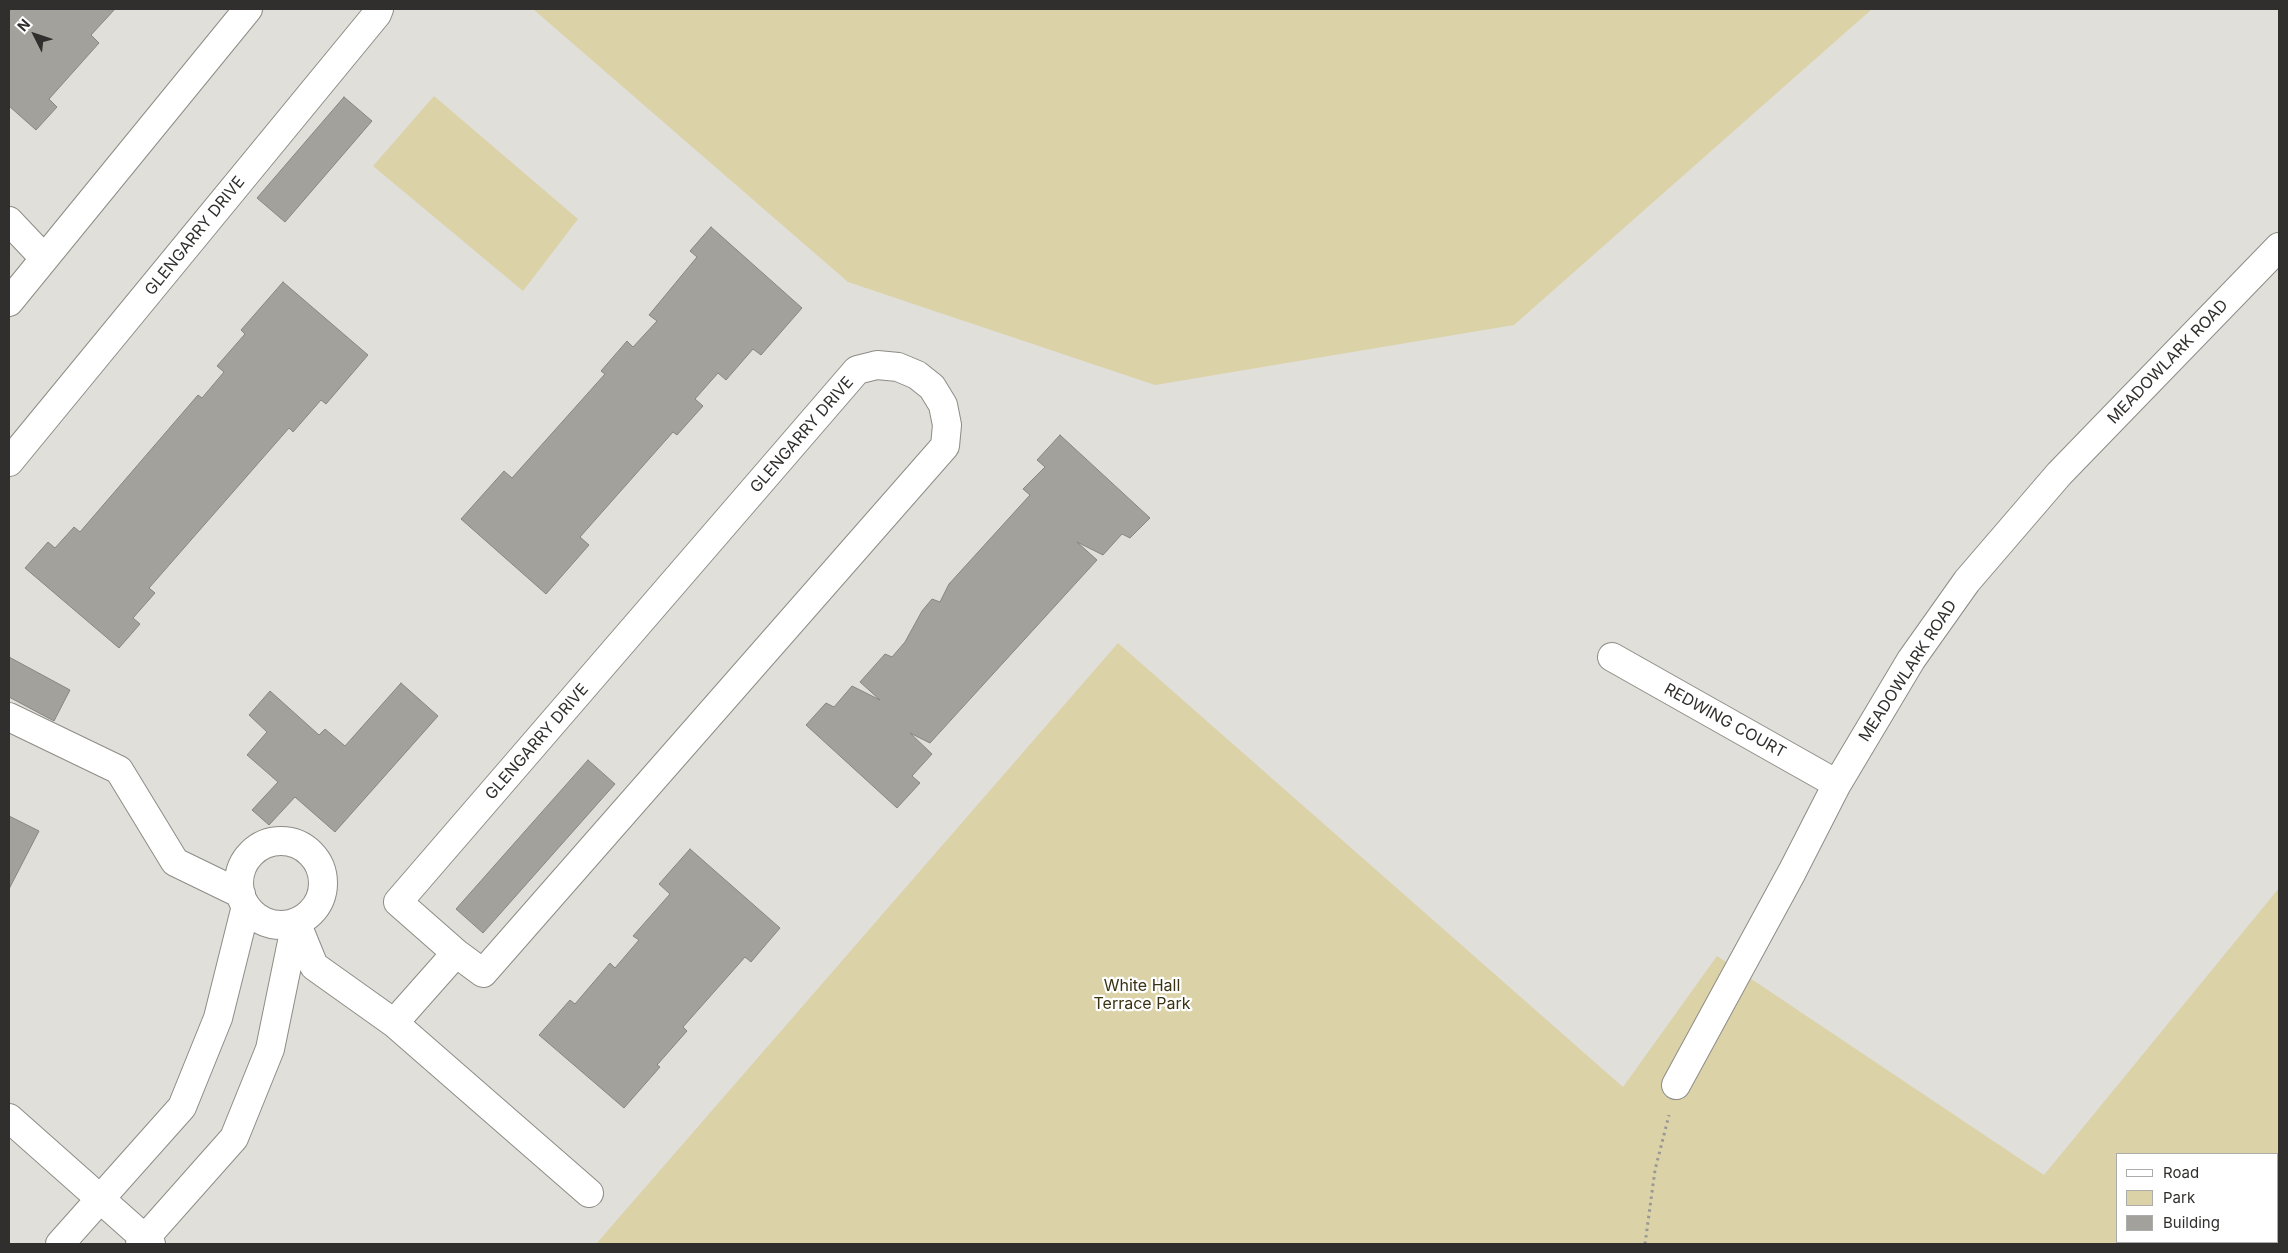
<!DOCTYPE html>
<html>
<head>
<meta charset="utf-8">
<style>
  body { margin:0 }
  #map { position:relative; width:2288px; height:1253px; overflow:hidden; background:#e0dfda; font-family:Inter,sans-serif }
  canvas { display:block }
  .frame { position:absolute; inset:0; border:10px solid #302f2d; pointer-events:none }
  .legend { position:absolute; left:2116px; top:1153px; width:162px; height:90px; box-sizing:border-box; background:#fff; border:1px solid #acacab; margin:0; padding:6px 9px; list-style:none; font-size:15px; color:#302f2d }
  .legend li { display:flex; align-items:center; gap:10px; height:25px }
  .legend b { width:25px; border:1px solid #acacab }
  .north { position:absolute; left:10px; top:10px; width:50px; height:50px; -webkit-text-stroke:4px #fff; paint-order:stroke; rotate:311deg; font-size:14px; font-weight:700; line-height:20px; text-align:center; color:#302f2d }
  .north::after { content:''; display:block; margin:auto; width:18px; height:22px; background:#302f2d; clip-path:polygon(50% 0,100% 100%,50% 72%,0 100%) }
</style>
</head>
<body>
<div id="map">
<canvas width="2288" height="1253"></canvas>
<div class="frame"></div>
<ul class="legend">
<li><b style="height:6px;background:#fff"></b>Road</li>
<li><b style="height:14px;background:#dbd2a8"></b>Park</li>
<li><b style="height:14px;background:#a2a19c"></b>Building</li>
</ul>
<div class="north">N</div>
</div>
<script>
const ctx = document.querySelector('canvas').getContext('2d');
ctx.lineJoin = 'round';
function fillPath(path, color) {
  ctx.fillStyle = color;
  ctx.fill(path, 'evenodd');
}
function poly(rows) {
  const path = new Path2D();
  for (const r of rows) {
    if (r.length === 3) {
      path.moveTo(r[0] + r[2], r[1]);
      path.arc(r[0], r[1], r[2], 0, 2 * Math.PI);
      continue;
    }
    path.moveTo(r[0], r[1]);
    for (let i = 2; i < r.length; i += 2) path.lineTo(r[i], r[i + 1]);
  }
  return path;
}
function stroke(path, color, width, dash) {
  ctx.strokeStyle = color;
  ctx.lineWidth = width;
  ctx.lineCap = dash ? 'butt' : 'round';
  ctx.setLineDash(dash || []);
  ctx.stroke(path);
}
function label(font, color, halo, rows, align = 'center') {
  ctx.font = font + ' Inter,sans-serif';
  ctx.lineWidth = 4.5;
  ctx.setLineDash([]);
  ctx.textBaseline = 'middle';
  ctx.strokeStyle = halo;
  ctx.fillStyle = color;
  for (const [text, x, y, turn = 0] of rows) {
    ctx.save();
    ctx.translate(x, y);
    ctx.rotate((+turn || 0) * Math.PI / 180);
    ctx.textAlign = isNaN(turn) ? turn : align;
    if (halo) ctx.strokeText(text, 0, 0);
    ctx.fillText(text, 0, 0);
    ctx.restore();
  }
}
const green = poly([
  [533,9,1872,9,1514,325,1155,385,848,282],
  [434,96,578,219,523,291,373,166],
  [1118,643,1623,1087,1717,956,2044,1175,2279,888,2279,1244,596,1244],
  [2117,1154,2277,1154,2277,1242,2117,1242]
]);
const building = poly([
  [9,9,115,9,91,35,99,43,49,99,57,107,36,130,9,106,9,9],
  [344,97,372,121,285,222,257,198,344,97],
  [711,227,802,308,761,355,753,349,726,380,718,373,695,399,703,406,677,435,673,432,580,537,589,545,546,594,461,519,504,471,512,478,605,374,601,371,627,341,633,347,657,321,649,315,697,257,690,251,711,227],
  [283,282,368,355,326,404,321,400,293,432,289,428,149,588,155,593,133,618,140,624,119,648,25,568,48,542,55,548,74,527,80,532,198,395,202,398,224,372,217,366,245,334,241,330,283,282],
  [1060,435,1150,518,1130,538,1122,534,1103,555,1077,542,1097,560,930,743,910,733,932,754,912,776,920,783,897,808,806,725,826,703,834,707,852,686,880,700,860,682,885,654,892,657,905,642,922,611,932,599,940,602,949,584,1030,495,1023,489,1045,467,1037,460,1060,435],
  [9,657,70,690,54,721,9,697,9,657],
  [401,683,438,716,335,832,295,797,269,825,252,810,278,782,247,755,267,732,249,715,270,691,319,735,325,729,345,746,401,683],
  [588,760,615,784,483,933,456,909,588,760],
  [9,816,39,831,9,889,9,816],
  [690,849,780,928,751,962,745,957,683,1027,687,1031,657,1065,660,1067,624,1108,539,1035,570,1000,575,1004,610,963,615,968,639,940,633,936,670,894,659,884,690,849]
]);
const path = poly([
  [1645,1244,1655,1170,1669,1115]
]);
const minor = poly([
  [9,221,44,258],
  [9,302,248,9],
  [9,462,377,14,379,9],
  [1612,657,1837,784],
  [9,717,119,770,175,862,241,894],
  [281,883,42],
  [296,922,314,966,394,1023,589,1193],
  [394,1023,456,953,398,902,857,370,877,365,898,367,917,375,932,387,943,405,947,425,945,446,483,973,456,953],
  [1676,1085,1792,872,1837,784,1911,660,1967,581,2059,474,2279,247],
  [9,1118,151,1244],
  [60,1244,182,1107,218,1018,246,906],
  [140,1244,234,1138,270,1049,296,922]
]);
const streetNames = [
  ["GLENGARRY DRIVE",195,236,-51],
  ["MEADOWLARK ROAD",2168,362,-46],
  ["GLENGARRY DRIVE",802,435,-49],
  ["MEADOWLARK ROAD",1908,671,-57],
  ["REDWING COURT",1725,721,29],
  ["GLENGARRY DRIVE",537,742,-49]
];
const parkNames = [
  ["White Hall",1142,986],
  ["Terrace Park",1142,1004]
];
fillPath(green, '#dbd2a8');
fillPath(building, '#a2a19c');
stroke(building, '#878681', 1);
stroke(minor, '#8d8c86', 30);
stroke(path, '#999894', 3, [2.5, 4]);
stroke(minor, '#fff', 28);
label('16px', '#302f2d', '#fff', streetNames);
label('16px', '#393213', '#fff', parkNames);
</script>
</body>
</html>
